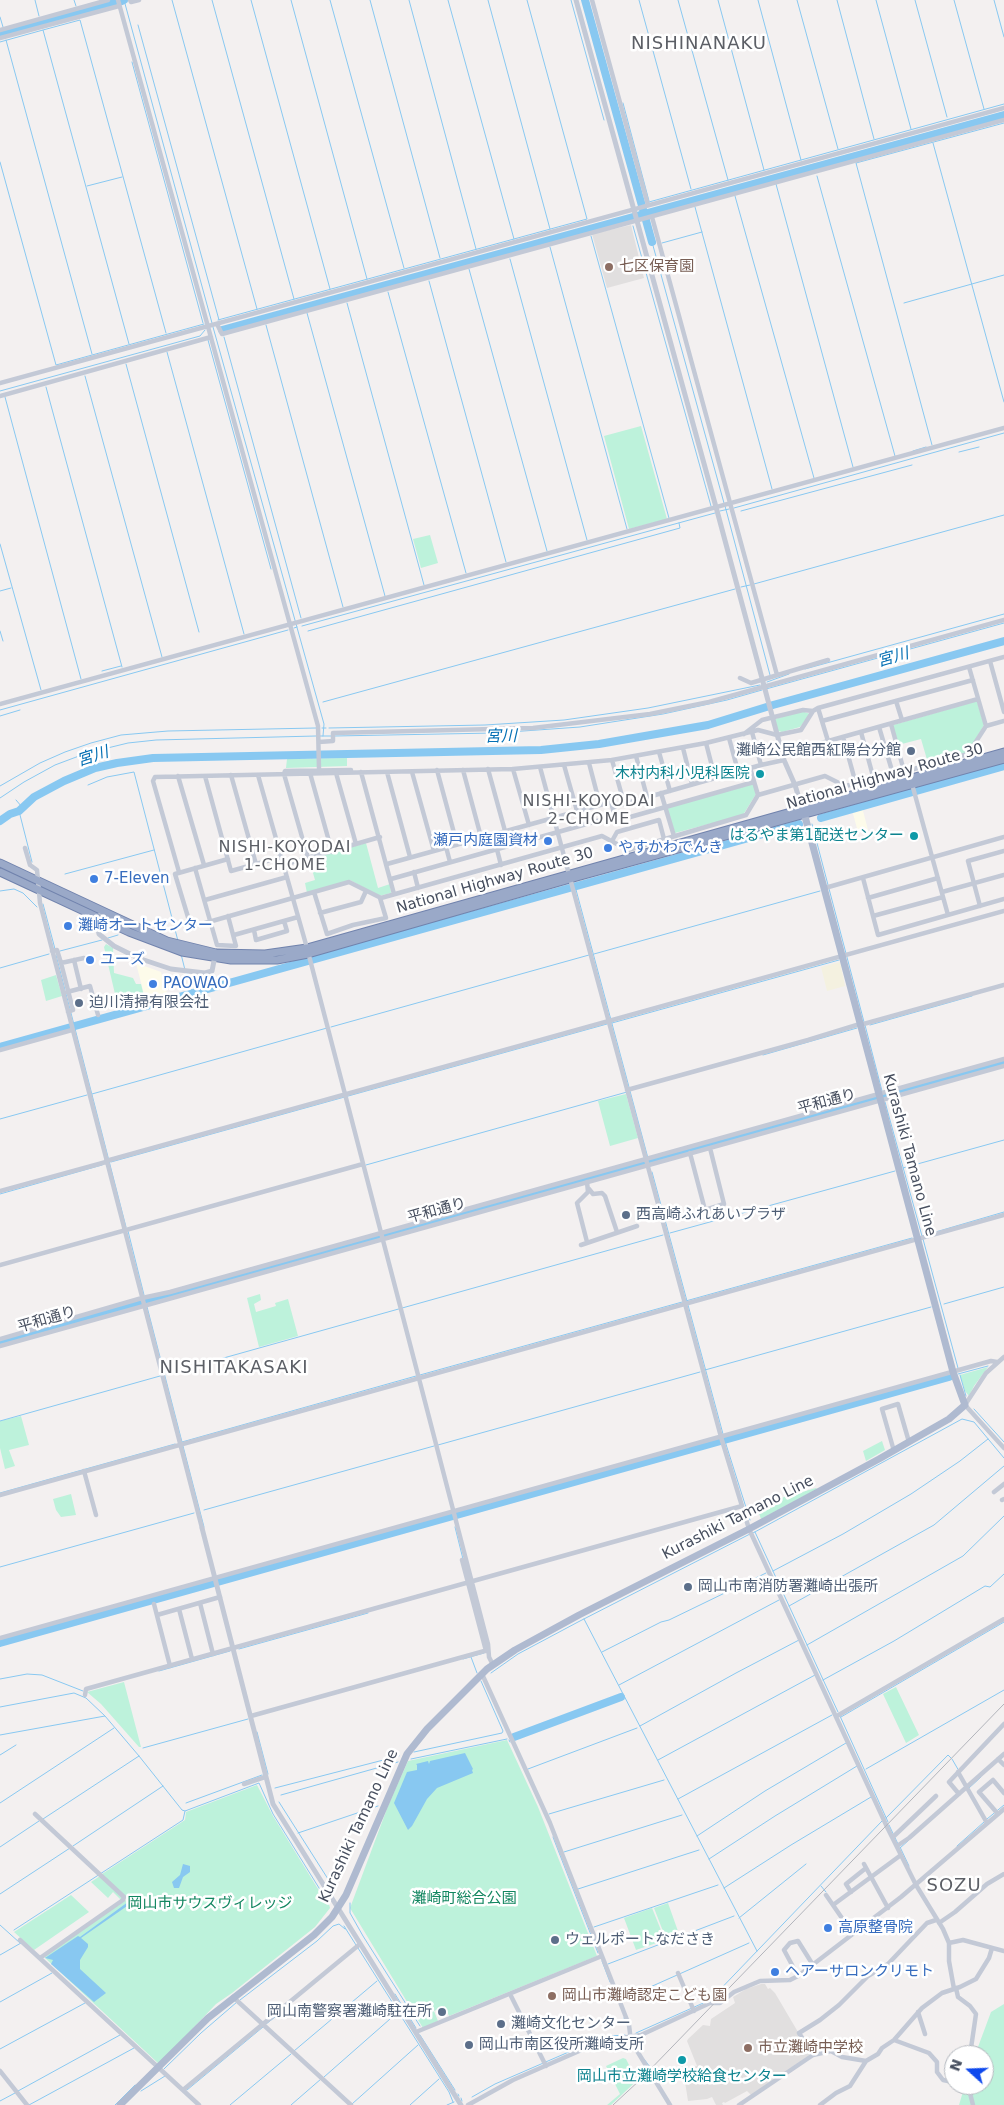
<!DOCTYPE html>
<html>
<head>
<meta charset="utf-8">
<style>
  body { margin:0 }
  #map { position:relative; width:1004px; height:2105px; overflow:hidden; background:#f3f0f0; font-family:"DejaVu Sans",sans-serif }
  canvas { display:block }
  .north { position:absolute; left:944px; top:2045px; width:50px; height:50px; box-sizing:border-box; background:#fff; border:1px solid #b5b9bf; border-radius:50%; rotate:290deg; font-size:14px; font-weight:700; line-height:20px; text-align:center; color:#474f5f }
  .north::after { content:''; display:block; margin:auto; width:18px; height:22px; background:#0f49ed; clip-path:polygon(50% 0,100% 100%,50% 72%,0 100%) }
</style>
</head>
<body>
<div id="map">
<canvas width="1004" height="2105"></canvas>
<div class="north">N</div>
</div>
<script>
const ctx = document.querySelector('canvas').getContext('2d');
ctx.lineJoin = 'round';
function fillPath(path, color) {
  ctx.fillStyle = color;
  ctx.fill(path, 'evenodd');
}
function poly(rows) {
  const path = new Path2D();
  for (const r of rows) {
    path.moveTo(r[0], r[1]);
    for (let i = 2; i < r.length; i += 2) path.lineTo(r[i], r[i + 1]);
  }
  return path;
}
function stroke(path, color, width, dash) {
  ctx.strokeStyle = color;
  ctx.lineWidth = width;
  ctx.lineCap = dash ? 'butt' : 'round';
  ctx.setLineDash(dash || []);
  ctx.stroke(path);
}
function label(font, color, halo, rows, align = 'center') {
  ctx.font = font + ' "DejaVu Sans","Noto Sans JP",sans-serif';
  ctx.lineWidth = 5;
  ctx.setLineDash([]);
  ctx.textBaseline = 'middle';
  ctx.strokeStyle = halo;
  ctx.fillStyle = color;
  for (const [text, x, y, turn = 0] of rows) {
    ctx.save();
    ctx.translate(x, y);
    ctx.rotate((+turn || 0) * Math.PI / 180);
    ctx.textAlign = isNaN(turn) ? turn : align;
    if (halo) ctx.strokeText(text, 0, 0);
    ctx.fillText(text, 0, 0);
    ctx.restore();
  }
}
const commercial = poly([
  [862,807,868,830,858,832,852,810],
  [136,963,161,972,168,996,146,1002]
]);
const education = poly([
  [631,225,644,278,607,288,592,234],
  [761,1984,765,1984,768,1989,770,1988,775,1993,811,2054,751,2095,747,2091,725,2103,724,2102,722,2103,723,2105,716,2105,712,2097,707,2099,688,2101,683,2069,697,2066,687,2041,688,2039,703,2025,710,2026,711,2019,735,2003,733,1997,746,1989]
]);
const green = poly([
  [641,426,667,519,629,529,604,436],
  [430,535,438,563,421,568,413,539],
  [977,701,984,725,968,752,928,763,921,739,898,745,893,725],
  [802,711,810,714,800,727,782,732,778,731,775,719],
  [347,758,347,766,286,768,287,759],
  [753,784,756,794,743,815,675,833,667,808],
  [366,843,378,888,390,884,391,893,379,896,350,880,307,893,305,883,315,880,309,859],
  [106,944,113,948,114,973,133,978,136,984,141,984,146,1004,119,1011,104,947],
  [56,975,62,996,46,1001,41,980],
  [626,1094,638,1138,610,1146,598,1101],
  [260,1294,261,1300,254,1304,256,1312,276,1306,275,1303,288,1299,298,1336,259,1347,247,1298],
  [988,1367,974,1386,969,1396,965,1391,960,1375],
  [21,1416,29,1445,9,1450,15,1466,5,1469,0,1448,0,1421],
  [882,1441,885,1450,866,1461,863,1451],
  [816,1488,817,1489,761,1519,756,1505],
  [71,1494,76,1515,61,1517,56,1510,53,1499],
  [124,1682,141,1747,139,1747,101,1704,87,1692],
  [896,1687,919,1735,906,1743,883,1694],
  [507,1740,538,1807,597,1956,449,2016,445,2006,434,2011,438,2021,423,2028,350,1908,388,1806,408,1761],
  [257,1785,273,1816,323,1897,325,1896,328,1901,330,1908,315,1927,232,1993,216,2004,159,2064,44,1957,126,1900,126,1897,102,1874,185,1820,186,1812],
  [100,1876,123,1897,121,1900,113,1892,108,1898,91,1882],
  [71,1895,89,1912,34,1950,14,1932],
  [668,1903,679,1934,666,1939,654,1908],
  [652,1908,665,1940,636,1950,624,1918],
  [1004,2004,1004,2105,959,2105,965,2085,984,2085,984,2055,975,2055,991,2012],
  [623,2058,626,2059,636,2079,646,2069,647,2071,611,2105,607,2105,620,2094,606,2066]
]);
const sand = poly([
  [840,962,845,986,827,991,821,967]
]);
const water = poly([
  [465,1753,473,1769,472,1770,473,1773,437,1788,427,1799,412,1826,408,1830,394,1803,407,1772,417,1770,417,1765,416,1764,428,1761,429,1764,430,1761],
  [183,1864,190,1866,190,1872,183,1877,179,1888,174,1888,172,1882,180,1875],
  [128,1902,130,1904,81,1938,88,1944,88,1947,80,1960,80,1969,106,1993,94,2002,51,1964,53,1960,45,1958,78,1936,80,1937]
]);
const stream = poly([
  [35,0,39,16],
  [74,0,76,6],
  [124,0,212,323],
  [172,0,257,309],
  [212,0,294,299],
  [251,0,330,289],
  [291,0,367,279],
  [330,0,404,268],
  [370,0,440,258],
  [409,0,476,249],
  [448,0,514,239],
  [488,0,550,229],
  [571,0,604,120],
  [639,0,691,189],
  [678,0,728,180],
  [718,0,764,170],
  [758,0,801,160],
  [797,0,838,149],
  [837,0,874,139],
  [876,0,911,129],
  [915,0,947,117],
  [954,0,984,109],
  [994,0,1004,37],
  [114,1,115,3],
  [77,11,78,13],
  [0,17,3,27],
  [40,22,41,23],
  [138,25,219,320],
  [43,30,80,20,166,333],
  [6,40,92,354],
  [0,42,43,30,129,344],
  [132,62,203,323],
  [623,103,649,201],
  [933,143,1004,402],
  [0,162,56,365,204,324],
  [815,167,816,169],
  [817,176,895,456],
  [774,178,775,180],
  [776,184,853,467],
  [87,186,122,177],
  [733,189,734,191],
  [735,196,814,478],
  [693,200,693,201],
  [649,202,1004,104],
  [641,204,643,203],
  [695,207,772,489],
  [630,218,631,220],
  [633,226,711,506],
  [589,229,590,231],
  [591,236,669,518],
  [548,240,548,242],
  [652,242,724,503],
  [662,243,702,232],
  [550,247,627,529],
  [508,251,508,253],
  [510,259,587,540],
  [467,262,468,263],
  [469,269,547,551],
  [426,274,427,275],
  [429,281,506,562],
  [386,285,386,286],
  [388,292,466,573],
  [345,296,345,297],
  [347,303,424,585],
  [904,303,1004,275],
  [307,313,385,596],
  [264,318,264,319],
  [218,320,587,219,527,0],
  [266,325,343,607],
  [213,327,324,724,323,736],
  [224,337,301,618],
  [208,340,271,569],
  [167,352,244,634],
  [126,364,199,632],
  [85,376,162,657],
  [46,387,122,667],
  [0,391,200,336,205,330],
  [5,397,81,679],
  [932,445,856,163,1004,123],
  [913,451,926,447],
  [959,452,979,447],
  [725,506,770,675],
  [734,508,1004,433],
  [720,511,729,509],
  [741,511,912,465],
  [0,544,41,690],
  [754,584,1004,515],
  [741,587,750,585],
  [0,591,11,588],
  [302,626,715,513],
  [294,628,297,627],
  [0,631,3,641],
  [308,631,680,528,679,523],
  [805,669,1004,614],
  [102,671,121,666],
  [767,682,789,674],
  [766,689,1004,623],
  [323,702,735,589],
  [0,710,288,630],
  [0,716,20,710],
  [322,728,326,728],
  [329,728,485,725,564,720,648,708,760,685],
  [320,736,331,736],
  [335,736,495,733,580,727,663,714,727,700,762,690],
  [88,785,107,777,134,772,178,941],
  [0,786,40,763,65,752,91,743,121,735,168,731,316,728],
  [0,798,24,782,55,765,87,753,128,743,156,740,316,736],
  [16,800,22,807],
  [19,811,32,862],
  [812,824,864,1022],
  [65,874,154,850],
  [575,886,629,1087],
  [0,891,14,889,23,893,37,907],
  [43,904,55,949],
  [151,926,172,920],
  [108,938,118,935],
  [60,951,102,940],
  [181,954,185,970],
  [594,954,820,891],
  [56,955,65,990],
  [0,968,49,954],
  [187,973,192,993],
  [66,994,70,1009],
  [71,1013,126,1227],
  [612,1023,839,960],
  [865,1025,882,1091],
  [870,1025,972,996],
  [331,1027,589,955],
  [763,1055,857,1028],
  [630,1091,649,1162],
  [92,1094,327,1028],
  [885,1102,922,1236],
  [0,1119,87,1095],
  [111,1162,607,1024],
  [366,1165,627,1092],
  [903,1168,1004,1140],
  [652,1172,687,1301],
  [0,1194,102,1165],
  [128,1231,144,1295],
  [670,1233,895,1171],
  [922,1236,1004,1212],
  [923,1239,958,1368],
  [145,1299,182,1442],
  [944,1304,1004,1287],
  [688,1305,723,1434],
  [705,1370,931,1307],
  [170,1373,663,1235],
  [958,1374,988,1366],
  [420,1375,912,1238],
  [960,1375,966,1396],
  [974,1409,1004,1442],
  [0,1421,160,1376],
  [724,1438,750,1520],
  [182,1442,416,1376],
  [438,1445,700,1372],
  [183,1446,204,1527],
  [0,1493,175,1444],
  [204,1510,434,1446],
  [455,1527,463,1559],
  [755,1532,838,1712],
  [753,1533,962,1419,974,1422,1004,1458],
  [0,1567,194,1513],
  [773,1571,843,1534,911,1494,960,1461,988,1439],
  [789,1606,934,1525,1004,1466],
  [584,1619,757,1951],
  [807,1645,963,1556,1004,1516],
  [239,1649,368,1613],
  [602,1652,661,1622,669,1620,766,1573],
  [471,1657,477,1673],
  [463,1659,484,1653],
  [159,1671,230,1651],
  [491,1673,518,1654,578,1622,750,1534],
  [0,1679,27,1674,42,1675,83,1691],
  [823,1680,894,1641,985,1586,990,1587,1004,1574],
  [619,1685,779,1600],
  [0,1707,74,1693,86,1698,105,1716],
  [840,1716,888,1822],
  [841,1717,1004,1622],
  [640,1726,736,1673,799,1640],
  [257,1732,268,1774],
  [0,1735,105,1716,139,1756,182,1810,185,1811,259,1783,273,1814,324,1896],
  [509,1740,510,1742],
  [143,1748,248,1719],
  [414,1752,502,1733,503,1731,481,1681],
  [0,1755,16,1745],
  [411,1759,507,1739],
  [952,1759,959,1771],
  [658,1760,815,1675],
  [528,1769,637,1728],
  [866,1769,1004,1690],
  [275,1788,399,1756],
  [969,1788,981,1777],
  [281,1795,398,1762],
  [678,1799,832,1715],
  [279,1802,335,1890],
  [0,1803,114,1728],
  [186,1803,262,1775],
  [549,1814,664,1780],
  [886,1818,948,1755,951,1758],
  [43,1819,139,1756],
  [987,1819,1004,1805],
  [889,1825,898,1844],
  [298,1833,378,1806],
  [697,1836,765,1791,846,1743],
  [553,1837,598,1953],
  [73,1846,163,1786],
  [957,1846,984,1822],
  [0,1847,39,1821],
  [900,1847,909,1866],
  [900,1848,909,1840],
  [564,1852,682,1815],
  [709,1859,775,1816,857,1766],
  [821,1886,826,1892],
  [724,1888,791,1845,871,1797],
  [578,1889,699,1850],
  [0,1894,70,1848],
  [350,1903,350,1913,363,1936,420,2026],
  [739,1918,806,1864],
  [0,1925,20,1943],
  [344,1926,356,1945],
  [594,1927,718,1885],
  [14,1930,183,1820,185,1811],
  [358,1948,449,2092,453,2102],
  [0,1955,21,1943],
  [602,1961,610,1982],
  [608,1964,734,1916],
  [395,1994,416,2028],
  [240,2000,317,1941,333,1926,339,1924,345,1929],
  [621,2000,749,1943],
  [0,2002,52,1973],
  [624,2018,627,2025],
  [266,2024,279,2014],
  [636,2033,710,2000,882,1821],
  [420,2035,455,2090],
  [0,2049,85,2003],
  [294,2051,377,1981],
  [644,2059,650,2067],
  [164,2069,201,2033,237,2002],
  [324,2077,398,2012],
  [187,2090,263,2027],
  [18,2091,120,2035],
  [141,2091,165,2076],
  [458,2094,459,2096],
  [472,2097,495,2084,594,2041,610,2036,625,2035],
  [461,2098,462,2101],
  [0,2101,15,2093],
  [352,2104,418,2045],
  [29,2105,134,2048],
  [115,2105,135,2085],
  [230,2105,291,2054],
  [291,2105,321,2079],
  [410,2105,439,2079],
  [447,2105,454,2102]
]);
const river = poly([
  [585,0,652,242],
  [122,1,124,0],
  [0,34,116,2],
  [222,330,1004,115],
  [821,818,1004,766],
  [0,821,10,814,19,811,34,797,64,781,95,768,117,763,153,758,541,750,599,744,708,725,773,705,1004,641],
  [0,1047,799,824],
  [0,1342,1004,1062],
  [0,1643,949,1377],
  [514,1737,621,1697]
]);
const minor = poly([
  [118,0,318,726,319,769],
  [130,0,131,2,139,0],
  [592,0,648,205],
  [0,30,108,0],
  [0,38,119,6],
  [652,217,777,675],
  [217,324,222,334,1004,120],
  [0,383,1004,108],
  [0,396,211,337],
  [990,661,1004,712],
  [969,667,986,726],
  [740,678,751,683,828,660],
  [896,701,902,720],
  [0,704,1004,428],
  [818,708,828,741],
  [822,721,973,680],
  [891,724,904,771],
  [879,727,893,774],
  [752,732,761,765],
  [861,732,874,780],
  [744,734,762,720,803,710,813,711],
  [843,737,856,784],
  [729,738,738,771],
  [319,742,333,741,333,733,533,728,650,714,709,702,1004,620],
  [706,743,715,778],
  [683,748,692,784],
  [659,752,670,791],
  [782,754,978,699],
  [636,756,647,797],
  [612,760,624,803],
  [589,763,600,805],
  [564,765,577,811],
  [540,767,721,1437,749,1529,888,1829,916,1885,943,1929,949,1943,963,1940,1004,1951],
  [750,768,758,795],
  [488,769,505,831],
  [513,769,529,825],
  [437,770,457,844],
  [463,770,481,837],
  [361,772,394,894],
  [387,772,410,857],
  [412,772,434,851],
  [310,773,332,852],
  [336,773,356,844],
  [231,775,256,864],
  [258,775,307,948,488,1644,489,1657,493,1665],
  [178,776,204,865],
  [205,776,231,871,281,857],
  [912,784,948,915],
  [661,793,674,836],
  [613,807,761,765,784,760],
  [493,834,501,865],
  [612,841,617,832,659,820,664,839],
  [446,847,450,862],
  [25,848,30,865,37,870,40,903,202,1528],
  [308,858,284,774,285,771,351,770],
  [228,859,175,874,191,927,349,882,381,898,602,836,628,850,746,815,758,795,825,776,845,786,874,780,968,754,986,726,1004,721],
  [387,864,611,802,616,821,754,782],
  [283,865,380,837],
  [195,868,217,945,236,946,228,916],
  [179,872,153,781,155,777,513,769,612,760,706,743,758,730,777,735,801,730,813,711,818,708,1004,657],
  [414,872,418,888],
  [863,878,878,935,1004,899],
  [391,879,615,816],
  [825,888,1004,837],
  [314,892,327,934,353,925,386,918,380,898],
  [942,892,1004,875],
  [868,898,938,878],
  [205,900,287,877],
  [980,906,968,861,1004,851],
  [320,913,361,902,366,891],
  [873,916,943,897],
  [254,930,256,940,287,931,284,921],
  [234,935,298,917],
  [52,951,57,950,61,963,73,1010,68,1012],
  [74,960,81,989],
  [61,963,84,958],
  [67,992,90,986,98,1015],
  [860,1025,1004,985],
  [0,1050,72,1030],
  [627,1090,808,1040,860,1024],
  [690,1153,705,1210,724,1204,710,1148],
  [106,1161,1004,911],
  [587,1182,588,1192,577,1203,587,1242],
  [589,1189,593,1194,602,1193,605,1196,617,1232],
  [0,1191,106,1162],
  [581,1245,637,1226],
  [0,1265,363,1164],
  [0,1339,142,1298,170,1292,1004,1059],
  [0,1346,1004,1066],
  [1004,1357,986,1373,965,1405,1004,1448],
  [894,1451,882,1409,898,1404,909,1442],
  [84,1471,96,1515],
  [994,1492,1004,1484],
  [0,1495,1004,1215],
  [1002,1500,1004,1499],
  [462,1560,486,1651],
  [200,1603,213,1654],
  [154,1604,170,1666],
  [179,1609,192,1659],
  [157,1615,220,1597],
  [0,1638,991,1361,997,1362],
  [482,1674,550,1823,629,2025,631,2041,670,2105],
  [85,1695,86,1689,742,1506],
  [251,1716,488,1650],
  [837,1716,1004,1619],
  [998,1759,1004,1765],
  [958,1772,987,1823],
  [244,1784,265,1777],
  [959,1794,949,1782,1004,1724],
  [35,1814,124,1897,123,1900,40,1958],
  [998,1814,979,1792,993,1780,1004,1793],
  [893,1837,936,1796],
  [897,1846,909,1838,1004,1754],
  [864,1864,888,1908],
  [851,1892,846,1884,866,1868],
  [826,1895,853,1934],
  [833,1905,901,1855],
  [939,1923,955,1912,987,1884,1004,1874],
  [20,1940,199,2105],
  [949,1943,949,1961,954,1989],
  [678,1973,694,2011],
  [798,1976,784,1950,790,1943,798,1941,813,1965],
  [956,1988,958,1997,970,2006,976,2014,970,2055],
  [510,1994,546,2066],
  [233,1997,351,2105],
  [918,2012,925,2034],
  [416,2032,602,1956],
  [894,2040,929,2053,937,2062,937,2072,943,2080,948,2081,954,2078],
  [813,2055,799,2033,820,2020,839,2005,868,1976,888,1964,927,1923,936,1920],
  [0,2071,27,2105],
  [968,2085,973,2105],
  [183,2090,360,1944],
  [970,2092,976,2090,979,2085],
  [468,2105,513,2080,602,2041,641,2035,710,2003,720,2003,734,1992,760,1981,790,1980,798,1976,901,1897,1004,1809],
  [739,2105,813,2055,831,2051,842,2057,866,2061],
  [820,2105,836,2093,850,2086,866,2061,878,2054,882,2048,894,2040,922,2008,942,1993,960,1987,976,1979,989,1958,992,1948]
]);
const tertiary = poly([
  [576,0,716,507,784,760,795,785,802,808],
  [102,911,97,924,99,934,114,946,138,958,171,969,205,973,212,971,215,956],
  [202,1528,273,1804,461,2105]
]);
const primary = poly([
  [120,2105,208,2018,314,1935,332,1917,346,1895,407,1754,427,1729,487,1669,515,1650,579,1615,749,1529,879,1459,949,1419,965,1405,953,1372,803,809]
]);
const trunk = poly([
  [0,863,167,941,216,953,265,954,307,948,1004,752],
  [0,872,129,932,182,952,231,960,277,960,308,954,577,877,1004,759]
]);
const rail = poly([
  [613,2105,641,2079,1004,1704]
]);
const markers = [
  [609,267,5,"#8d6e63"],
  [911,751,5,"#5c6f8a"],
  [760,774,5,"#0f9aa8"],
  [914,836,5,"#0f9aa8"],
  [548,841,5,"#3f7fe0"],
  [608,848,5,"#3f7fe0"],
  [94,879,5,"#3f7fe0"],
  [68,926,5,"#3f7fe0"],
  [90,960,5,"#3f7fe0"],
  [153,984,5,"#3f7fe0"],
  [79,1003,5,"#5c6f8a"],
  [626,1215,5,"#5c6f8a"],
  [688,1587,5,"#5c6f8a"],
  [828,1928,5,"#3f7fe0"],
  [555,1940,5,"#5c6f8a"],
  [775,1972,5,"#3f7fe0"],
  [552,1996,5,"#8d6e63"],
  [442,2012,5,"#5c6f8a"],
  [501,2024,5,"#5c6f8a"],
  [469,2045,5,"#5c6f8a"],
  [748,2048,5,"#8d6e63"],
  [682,2060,5,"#0f9aa8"]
];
const educationNames = [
  ["七区保育園",619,267],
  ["岡山市灘崎認定こども園",562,1996],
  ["市立灘崎中学校",758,2048]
];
const serviceNames = [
  ["灘崎公民館西紅陽台分館",901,751,"right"],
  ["迫川清掃有限会社",89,1003],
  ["西高崎ふれあいプラザ",636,1215],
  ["岡山市南消防署灘崎出張所",698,1587],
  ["ウェルポートなださき",565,1940],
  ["岡山南警察署灘崎駐在所",432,2012,"right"],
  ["灘崎文化センター",511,2024],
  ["岡山市南区役所灘崎支所",479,2045]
];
const cultureNames = [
  ["木村内科小児科医院",750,774],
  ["はるやま第1配送センター",904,836],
  ["岡山市立灘崎学校給食センター",682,2077,"center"]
];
const streetNames = [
  ["National Highway Route 30",885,777,-16],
  ["National Highway Route 30",495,881,-16],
  ["平和通り",827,1102,-15],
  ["Kurashiki Tamano Line",909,1155,75],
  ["平和通り",437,1211,-15],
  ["平和通り",47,1320,-16],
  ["Kurashiki Tamano Line",738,1518,-27],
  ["Kurashiki Tamano Line",359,1826,-65]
];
const shopNames = [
  ["瀬戸内庭園資材",538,841,"right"],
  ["やすかわでんき",618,848],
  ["7-Eleven",104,879],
  ["灘崎オートセンター",78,926],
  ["ユーズ",100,960],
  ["PAOWAO",163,984],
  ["高原整骨院",838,1928],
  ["ヘアーサロンクリモト",785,1972]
];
const parkNames = [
  ["灘崎町総合公園",464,1899],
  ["岡山市サウスヴィレッジ",210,1904]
];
const waterNames = [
  ["宮川",893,658,-16],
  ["宮川",501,737,-1],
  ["宮川",93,757,-18]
];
const neighbourhoodNames = [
  ["NISHI-KOYODAI",589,802],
  ["2-CHOME",589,820],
  ["NISHI-KOYODAI",285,848],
  ["1-CHOME",285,866]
];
const quarterNames = [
  ["NISHINANAKU",699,44],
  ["NISHITAKASAKI",234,1368],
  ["SOZU",954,1886]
];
fillPath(commercial, '#fdfbea');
fillPath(education, '#e1dfdf');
fillPath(green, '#bdf2db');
fillPath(sand, '#f4f1e0');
fillPath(water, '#88c8f1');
stroke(stream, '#88c8f1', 1);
stroke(river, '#88c8f1', 8);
stroke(trunk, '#7183ad', 9);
stroke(minor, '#c3c9d6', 4.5);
stroke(tertiary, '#c3c9d6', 5);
stroke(primary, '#afbad0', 7);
stroke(trunk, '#9aa9c8', 7);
stroke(rail, '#b2b4bb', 1);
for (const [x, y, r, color] of markers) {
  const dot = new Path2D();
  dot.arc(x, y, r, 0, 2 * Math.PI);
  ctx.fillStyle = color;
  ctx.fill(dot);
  stroke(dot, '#fff', 2);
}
label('15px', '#785e54', '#fff', educationNames, 'left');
label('15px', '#4e5e75', '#fff', serviceNames, 'left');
label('15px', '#0d838f', '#fff', cultureNames, 'right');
label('15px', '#474f5f', '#fff', streetNames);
label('15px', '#366cbe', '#fff', shopNames, 'left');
label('15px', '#128660', '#fff', parkNames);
label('italic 16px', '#0570b4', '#fff', waterNames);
ctx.letterSpacing = '1px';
label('16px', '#5c5f66', '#fff', neighbourhoodNames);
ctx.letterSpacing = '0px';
ctx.letterSpacing = '1px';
label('18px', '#5c5f66', '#fff', quarterNames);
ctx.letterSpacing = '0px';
</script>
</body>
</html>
